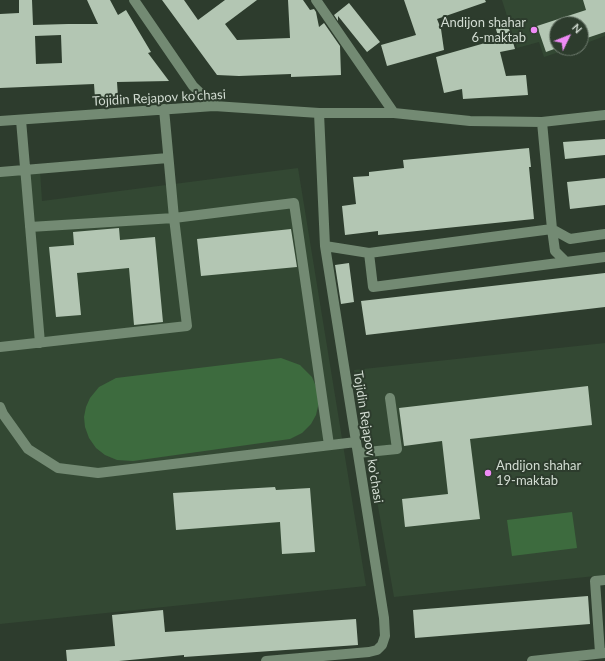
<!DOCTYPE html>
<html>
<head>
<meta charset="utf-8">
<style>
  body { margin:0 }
  #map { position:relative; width:605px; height:661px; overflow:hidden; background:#2d3c2d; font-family:Lato,sans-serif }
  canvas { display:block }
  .north { position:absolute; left:549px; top:16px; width:40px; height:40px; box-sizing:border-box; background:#2d3c2d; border:1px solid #6f7c6f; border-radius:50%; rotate:47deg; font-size:11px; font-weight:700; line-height:16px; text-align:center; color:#d2dcd2 }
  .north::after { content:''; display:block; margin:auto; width:14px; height:18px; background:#ef8bf6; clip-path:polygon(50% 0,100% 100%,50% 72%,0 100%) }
</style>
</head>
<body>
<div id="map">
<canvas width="605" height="661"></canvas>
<div class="north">N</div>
</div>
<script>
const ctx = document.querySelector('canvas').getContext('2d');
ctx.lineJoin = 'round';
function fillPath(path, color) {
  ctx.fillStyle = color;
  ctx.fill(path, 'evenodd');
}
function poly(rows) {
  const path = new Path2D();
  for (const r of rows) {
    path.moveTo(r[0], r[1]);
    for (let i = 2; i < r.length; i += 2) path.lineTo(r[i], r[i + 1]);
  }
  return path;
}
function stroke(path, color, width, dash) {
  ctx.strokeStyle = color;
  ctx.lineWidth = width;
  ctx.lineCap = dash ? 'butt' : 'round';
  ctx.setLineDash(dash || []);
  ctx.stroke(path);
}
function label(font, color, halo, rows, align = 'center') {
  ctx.font = font + ' Lato,sans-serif';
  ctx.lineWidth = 4;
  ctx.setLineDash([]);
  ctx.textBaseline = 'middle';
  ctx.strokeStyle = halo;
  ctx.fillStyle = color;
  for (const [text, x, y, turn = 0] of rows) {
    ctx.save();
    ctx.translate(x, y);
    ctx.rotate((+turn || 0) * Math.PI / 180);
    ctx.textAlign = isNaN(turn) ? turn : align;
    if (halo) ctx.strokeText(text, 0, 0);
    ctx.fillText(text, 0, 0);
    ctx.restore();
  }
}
const built = poly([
  [502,0,605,0,605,36,581,45,581,24,557,24,557,48,571,48,544,57,539,42,517,48],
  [298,168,366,586,0,624,0,174,40,171,42,201],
  [605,343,605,575,394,597,354,370]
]);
const green = poly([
  [281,358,300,365,312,377,318,391,319,402,316,415,311,424,302,433,290,439,133,461,117,460,105,455,96,448,89,438,85,427,84,417,86,407,90,398,99,387,116,378],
  [572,512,577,548,512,556,507,520]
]);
const building = poly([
  [19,0,32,0,33,25,68,24,98,24,87,0,110,0,118,15,126,10,151,52,148,53,169,81,117,82,118,97,95,98,94,84,0,88,0,14,19,13],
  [61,35,62,63,36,64,35,36],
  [162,0,184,0,198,20,225,0,257,0,225,24,237,40,290,38,288,0,303,0,310,10,314,9,316,12,319,27,324,23,340,46,341,75,291,77,291,74,239,76,217,75],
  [404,0,485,0,486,2,437,19,441,29,444,50,387,66,381,45,416,35],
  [583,0,605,0,605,32,581,40,581,24,557,24,557,48,546,52,537,26,586,10],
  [349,3,380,42,367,52,338,16,338,21,334,15],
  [507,22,515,49,500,52,506,76,526,75,528,95,463,99,462,89,444,93,436,57,499,39,495,26],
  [605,139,605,155,565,159,563,142],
  [529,148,531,167,529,167,534,219,378,235,378,231,345,235,342,206,356,204,353,177,369,176,369,172,404,168,403,160],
  [605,178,605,205,570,209,567,182],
  [119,228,120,240,155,237,163,322,134,325,129,268,77,273,81,315,56,317,49,247,74,245,73,232],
  [291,229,297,267,201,276,197,239],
  [349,263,354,302,341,304,335,265],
  [605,273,605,307,366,335,361,301],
  [588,386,592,425,470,439,480,519,405,527,402,499,448,494,442,441,404,446,399,408],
  [275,487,276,490,310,488,315,552,282,554,280,522,176,530,173,493],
  [588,596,590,624,415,638,413,610],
  [163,610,165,632,356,619,358,645,184,657,184,655,119,661,67,661,66,650,115,646,112,615]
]);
const minor = poly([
  [134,0,193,86,214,106],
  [316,0,394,113],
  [21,120,40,343],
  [0,121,214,106,319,113,394,113,470,121,542,122,605,115],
  [542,122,552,229,570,239,605,234],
  [0,172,168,158],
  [30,227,174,218,164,109],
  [325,246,369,253,552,229,555,251,566,262,605,257],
  [369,253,373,287,566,262],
  [0,347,187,326,174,218,294,203,329,445],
  [0,407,3,414,28,449,58,468,98,473,356,442],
  [358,453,397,449,390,398],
  [600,653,595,581,605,580],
  [266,661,369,652,377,650,382,645,385,636,384,618,325,246,319,113],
  [532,661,605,653]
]);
const markers = [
  [534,30,4,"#ef8bf6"],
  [488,473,4,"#ef8bf6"]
];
const poiNames = [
  ["Andijon shahar",526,23],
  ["6-maktab",526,38],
  ["Andijon shahar",496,466,"left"],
  ["19-maktab",496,481,"left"]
];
const streetNames = [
  ["Tojidin Rejapov ko'chasi",159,98,-3],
  ["Tojidin Rejapov ko'chasi",368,437,81]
];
fillPath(built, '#334833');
fillPath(green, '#3d6b3e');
fillPath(building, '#b3c6b3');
stroke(minor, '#738a73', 10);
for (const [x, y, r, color] of markers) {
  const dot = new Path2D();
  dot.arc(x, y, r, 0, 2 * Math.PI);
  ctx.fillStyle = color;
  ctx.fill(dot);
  stroke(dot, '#2d3c2d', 1.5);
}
label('13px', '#d2dcd2', '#2d3c2d', poiNames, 'right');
label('13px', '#d2dcd2', '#2d3c2d', streetNames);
</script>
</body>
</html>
